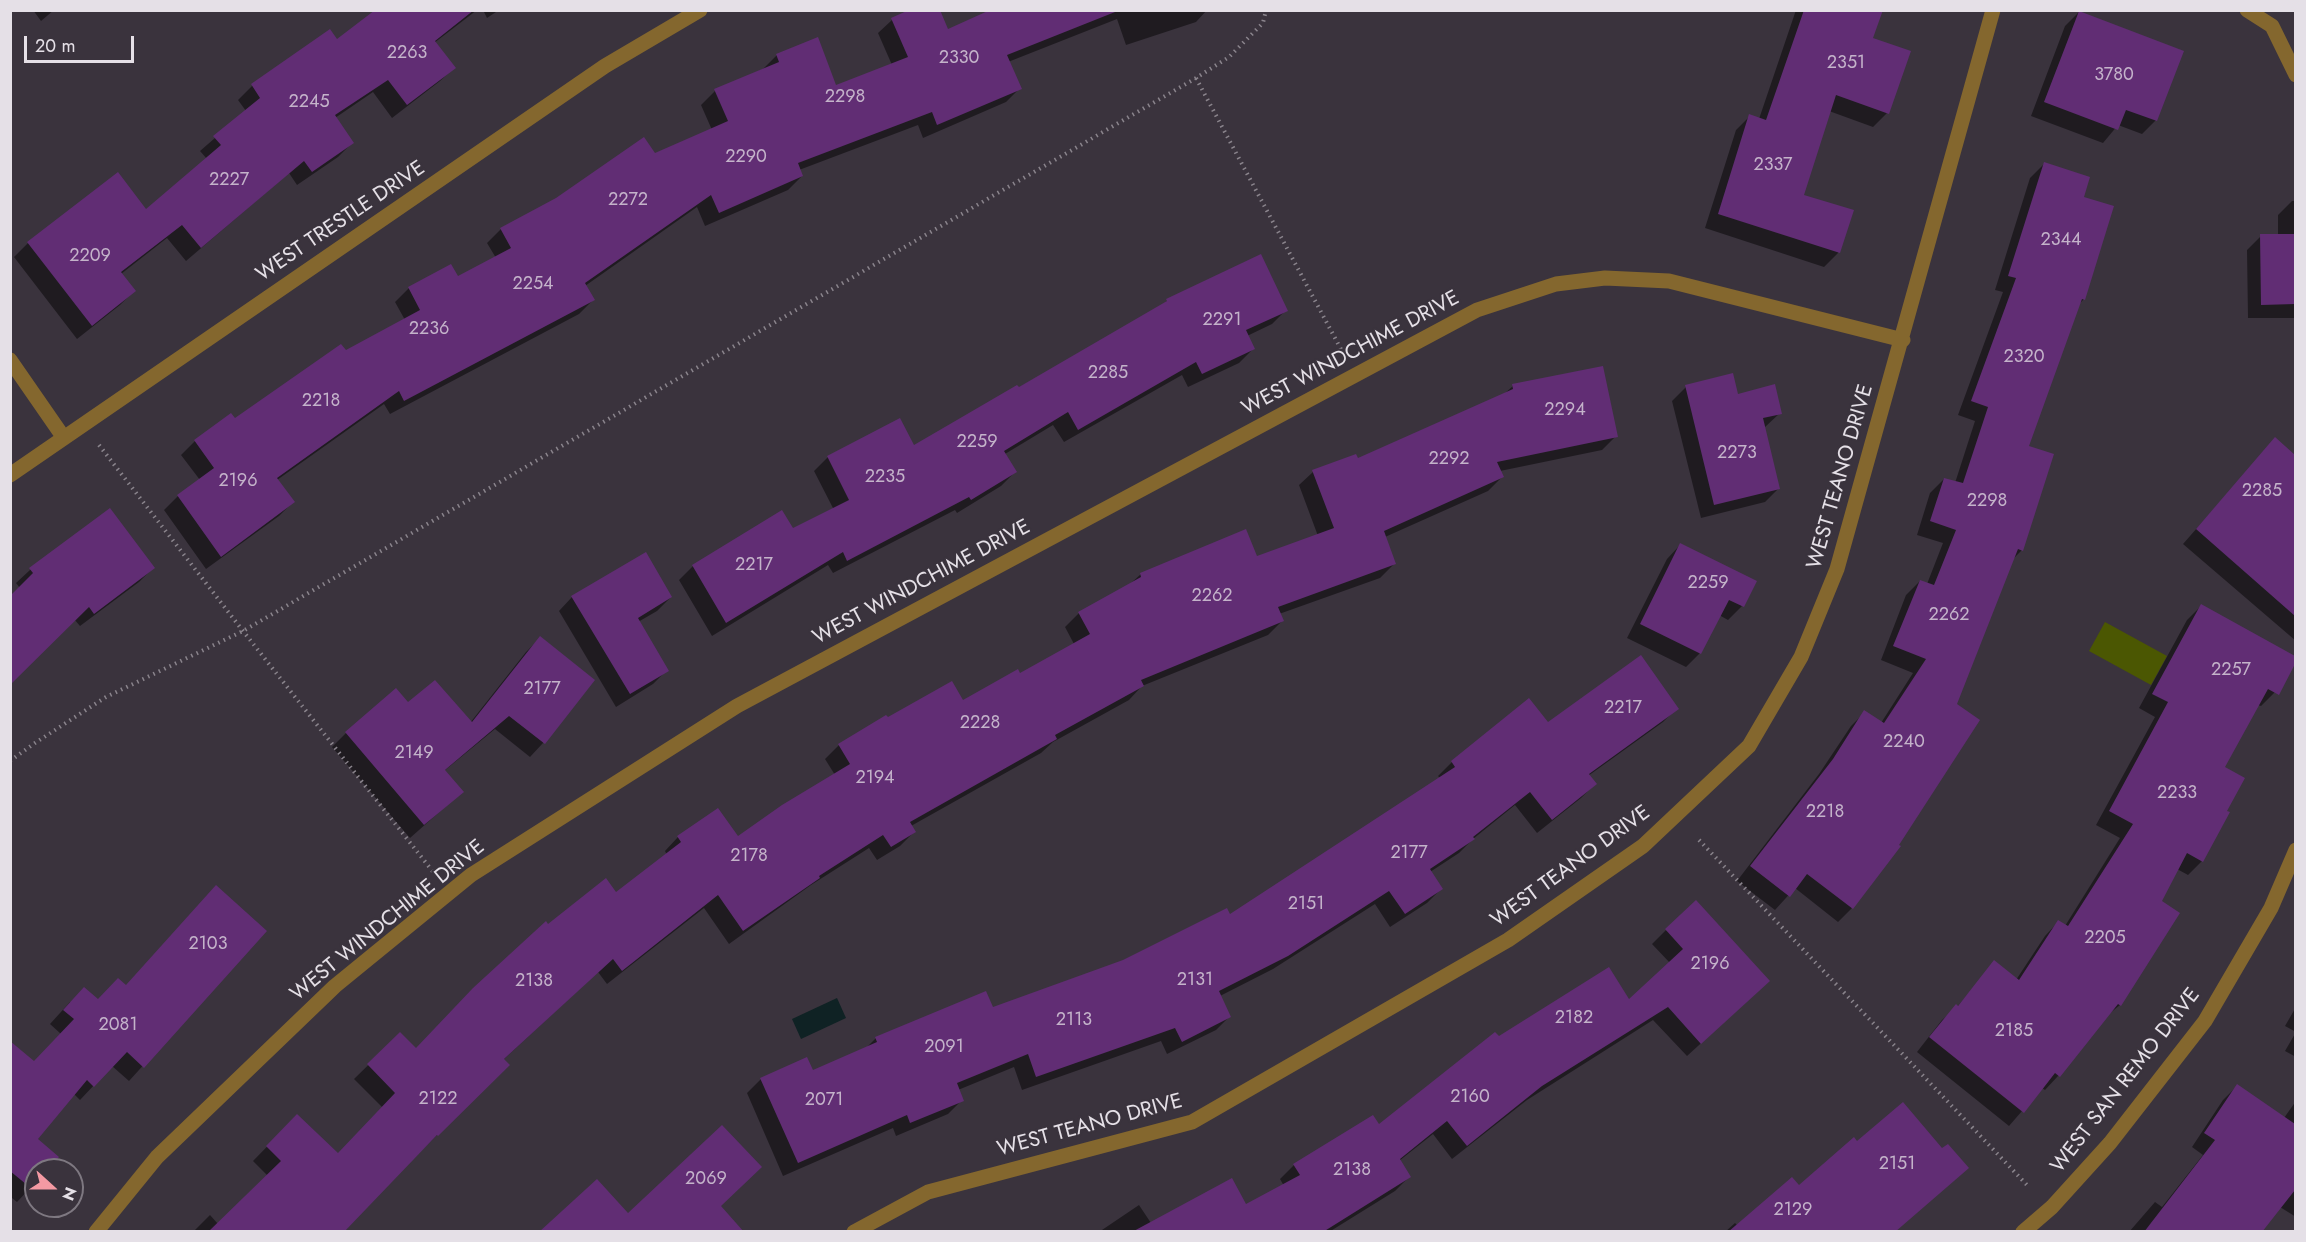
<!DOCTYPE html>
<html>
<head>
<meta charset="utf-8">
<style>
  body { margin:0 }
  #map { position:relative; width:2306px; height:1242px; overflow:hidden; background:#3a333d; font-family:Jost,sans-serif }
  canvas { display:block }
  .frame { position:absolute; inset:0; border:12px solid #e5e0e7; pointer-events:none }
  .north { position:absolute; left:24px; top:1158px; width:60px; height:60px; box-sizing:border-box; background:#3a333d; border:2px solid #7e7881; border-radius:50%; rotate:111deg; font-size:16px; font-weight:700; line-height:24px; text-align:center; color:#e5e0e7 }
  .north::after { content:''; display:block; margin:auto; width:21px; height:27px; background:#f49aa3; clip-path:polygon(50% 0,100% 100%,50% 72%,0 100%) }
  .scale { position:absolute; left:24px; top:36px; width:110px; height:27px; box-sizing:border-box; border:3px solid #e5e0e7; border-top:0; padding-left:8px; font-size:18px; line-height:21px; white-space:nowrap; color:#e5e0e7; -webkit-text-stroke:4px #3a333d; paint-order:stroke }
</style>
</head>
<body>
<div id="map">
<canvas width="2306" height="1242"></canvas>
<div class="frame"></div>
<div class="north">N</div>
<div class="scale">20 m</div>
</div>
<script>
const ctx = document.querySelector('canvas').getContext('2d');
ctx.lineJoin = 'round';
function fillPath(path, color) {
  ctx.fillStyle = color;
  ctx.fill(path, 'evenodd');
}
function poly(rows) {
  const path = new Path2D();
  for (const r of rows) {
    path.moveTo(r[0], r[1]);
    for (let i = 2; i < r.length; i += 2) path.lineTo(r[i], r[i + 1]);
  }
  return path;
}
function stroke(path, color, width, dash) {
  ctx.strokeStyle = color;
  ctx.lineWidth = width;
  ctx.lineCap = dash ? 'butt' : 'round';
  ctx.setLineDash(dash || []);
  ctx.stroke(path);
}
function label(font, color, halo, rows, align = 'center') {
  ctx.font = font + ' Jost,sans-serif';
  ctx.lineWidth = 4.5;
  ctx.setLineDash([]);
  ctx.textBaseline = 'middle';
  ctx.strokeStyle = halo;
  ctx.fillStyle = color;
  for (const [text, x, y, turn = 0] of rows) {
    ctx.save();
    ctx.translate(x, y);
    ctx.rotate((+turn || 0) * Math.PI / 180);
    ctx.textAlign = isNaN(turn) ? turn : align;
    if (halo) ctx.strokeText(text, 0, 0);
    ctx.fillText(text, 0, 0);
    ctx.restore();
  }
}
const green = poly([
  [2105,622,2167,656,2151,685,2089,651]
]);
const water = poly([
  [837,998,846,1018,801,1039,792,1019]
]);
const shadow = poly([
  [33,10,54,10,41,21],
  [378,10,477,10,434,43,454,68,440,81,392,118,373,92,335,118,352,143,338,157,297,185,289,173,186,261,167,238,121,274,134,291,120,305,77,339,14,257,28,243,146,211,207,159,200,151,246,111,238,100,252,86,337,42],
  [483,10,499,10,487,18],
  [992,10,1207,10,1196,22,1126,45,1117,19,1008,62,1020,88,1006,102,923,138,918,125,799,170,802,176,788,190,705,226,697,207,585,286,593,300,579,314,390,414,384,404,277,480,293,502,279,516,206,569,164,510,178,496,200,480,181,455,195,441,234,421,345,352,405,320,395,302,409,288,457,278,496,258,487,243,501,229,654,154,712,130,701,105,715,91,763,69,777,55,836,87,892,65,878,33,892,20,947,31],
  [1796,10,1881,10,1871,39,1887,113,1873,127,1829,111,1802,196,1852,211,1838,253,1824,267,1705,228,1736,130,1750,116,1759,119],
  [2079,12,2156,120,2142,134,2118,125,2103,143,2031,116,2065,26],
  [2044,164,2082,198,2084,299,2078,305,2027,447,2022,550,2013,559,1852,908,1838,922,1795,888,1775,910,1737,881,1819,774,1851,726,1865,712,1881,723,1913,673,1881,660,1906,595,1920,581,1927,584,1943,543,1917,535,1930,493,1944,479,1955,483,1975,421,1958,415,2003,292,1995,290,2030,178],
  [2292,201,2296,201,2296,318,2248,318,2247,250,2261,236,2278,236,2278,215],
  [1167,301,1286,310,1272,324,1247,336,1253,349,1239,363,1188,387,1182,375,1064,442,1053,425,1005,454,1015,472,1001,486,957,513,955,510,833,573,828,565,712,636,679,580,693,566,781,512,793,530,834,510,814,471,828,457,914,447,1161,307],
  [1513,386,1616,436,1602,450,1500,471,1502,477,1488,491,1385,537,1394,564,1380,578,1279,614,1282,621,1268,635,1142,686,1129,700,1053,742,1041,753,911,826,914,832,900,846,877,860,869,848,811,885,729,944,704,908,607,984,598,972,503,1060,508,1065,423,1149,305,1232,193,1232,210,1215,218,1224,268,1176,253,1161,297,1116,338,1155,383,1108,354,1079,400,1034,415,1050,548,926,616,894,667,855,665,851,678,837,738,838,835,775,825,759,839,745,887,719,963,702,1019,675,1074,644,1065,627,1079,613,1130,584,1141,574,1257,558,1318,536,1299,485,1313,472,1357,460,1503,395],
  [1686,387,1737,395,1780,413,1764,428,1779,488,1765,502,1701,518,1672,401],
  [2275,439,2296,457,2296,641,2183,544],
  [110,510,153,568,139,582,80,626,74,619,20,588,16,583,30,570],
  [1680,545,1742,606,1728,620,1719,615,1700,653,1686,667,1627,638,1667,559],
  [572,597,671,597,657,611,638,622,667,670,653,684,616,707,559,611],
  [2201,606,2275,692,2261,706,2258,705,2223,768,2202,861,2188,875,2177,869,2160,902,2120,1005,2104,1018,2058,1076,2045,1090,2042,1088,2009,1126,1917,1052,1942,1020,1957,1007,1995,962,2016,980,2045,936,2058,922,2065,926,2120,838,2096,825,2155,717,2139,708,2187,620],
  [540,638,543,743,530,757,495,729,444,771,462,792,410,838,332,747,346,733,408,704,470,723,526,652],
  [1677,708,1663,722,1588,776,1595,784,1581,798,1537,833,1515,805,1473,839,1459,853,1430,872,1441,889,1427,903,1390,927,1375,904,1273,969,1220,996,1230,1016,1216,1030,1167,1054,1161,1041,1022,1090,1014,1067,958,1090,962,1100,948,1114,896,1136,893,1128,783,1176,747,1093,761,1079,812,1072,864,1050,876,1038,992,1009,1123,962,1230,917,1440,778,1438,776,1452,762,1548,724],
  [1666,930,1754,995,1687,1056,1653,1020,1527,1100,1452,1159,1433,1134,1399,1161,1409,1177,1395,1191,1329,1232,1099,1232,1139,1205,1151,1223,1246,1206,1284,1186,1280,1179,1294,1165,1378,1126,1498,1038,1629,1001,1670,963,1652,944],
  [265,931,129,1081,112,1066,80,1100,74,1094,35,1139,46,1170,36,1170,36,1182,17,1202,12,1198,10,1200,10,1061,34,1063,61,1034,50,1024,70,1002,97,1001,125,987],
  [2296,1007,2296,1032,2285,1026],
  [2296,1032,2296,1057,2285,1051],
  [2237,1086,2284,1118,2296,1101,2296,1217,2280,1207,2260,1232,2129,1232,2155,1202,2162,1207,2203,1155,2192,1147,2223,1100],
  [1857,1144,1895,1232,1725,1232,1735,1223,1737,1225,1799,1187]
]);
const building = poly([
  [375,10,474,10,435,41,456,68,407,105,388,80,335,115,354,143,312,172,304,161,201,248,182,225,121,272,136,291,92,326,27,242,118,172,146,209,221,145,213,136,260,98,251,84,330,29,337,39],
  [909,10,940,10,948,29,990,10,1115,10,1115,12,1007,55,1022,89,937,125,932,112,798,163,803,176,719,213,711,195,585,283,595,300,404,401,399,391,277,478,295,502,221,557,177,495,214,468,194,440,231,413,235,418,341,344,346,350,420,310,408,287,451,264,458,276,511,248,500,228,556,198,644,137,655,153,728,121,714,89,779,62,776,54,818,37,836,85,908,57,891,18],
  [1804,10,1883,10,1873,38,1911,51,1889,114,1836,95,1804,195,1854,210,1840,253,1718,214,1749,114,1766,120],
  [2079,11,2184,51,2157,121,2126,110,2118,130,2044,102],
  [2044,162,2090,177,2084,197,2114,206,2085,300,2082,299,2029,446,2054,454,2023,551,2018,549,1957,704,1980,720,1899,845,1901,846,1853,909,1807,874,1790,897,1750,866,1833,759,1864,710,1884,723,1926,659,1893,646,1920,580,1934,585,1956,530,1930,521,1944,478,1963,483,1988,407,1971,401,2016,278,2008,276],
  [2260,234,2295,234,2295,304,2261,305],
  [1261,254,1288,311,1246,330,1255,349,1202,374,1196,362,1078,430,1068,412,1004,451,1017,472,971,500,969,497,847,561,843,552,726,623,692,565,782,510,793,528,849,500,827,456,900,418,914,445,1017,385,1019,387,1167,301,1166,299],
  [1603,366,1618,437,1497,462,1504,477,1384,531,1396,564,1278,607,1284,621,1141,680,1144,686,1055,735,1057,739,910,822,916,832,891,847,883,835,819,876,820,878,743,931,718,895,622,971,613,959,504,1059,510,1065,438,1136,437,1135,344,1232,208,1232,281,1161,266,1146,297,1114,338,1153,395,1093,367,1064,400,1032,416,1048,473,988,546,921,548,924,606,878,616,892,681,842,677,836,718,808,738,836,782,805,850,764,838,744,886,715,888,717,952,681,963,700,1018,669,1020,673,1090,634,1078,612,1141,577,1140,573,1246,529,1257,556,1334,528,1312,470,1356,454,1358,458,1513,389,1512,384],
  [1733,373,1738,394,1775,384,1782,414,1763,418,1780,489,1714,505,1685,385],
  [2275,437,2295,455,2295,616,2196,529],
  [110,508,155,568,94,614,89,607,10,685,10,596,33,573,29,568],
  [1680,543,1757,581,1744,607,1729,600,1701,654,1640,624],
  [646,552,672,597,638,618,669,671,630,694,571,596],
  [2201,604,2295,656,2295,664,2279,695,2268,689,2225,767,2245,778,2227,811,2230,812,2203,862,2187,853,2162,901,2180,913,2121,1006,2118,1004,2060,1077,2055,1073,2024,1113,1929,1037,1956,1004,1958,1006,1994,960,2019,980,2058,920,2068,926,2133,824,2109,811,2168,702,2152,694],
  [540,636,595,680,545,744,509,716,445,770,464,792,424,825,345,732,396,688,408,702,435,680,472,722],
  [1641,655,1679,709,1589,774,1597,784,1552,820,1530,792,1473,837,1475,839,1430,869,1443,889,1405,914,1389,891,1288,956,1219,991,1231,1017,1182,1042,1175,1028,1036,1077,1028,1054,957,1083,964,1101,910,1123,907,1115,798,1163,760,1078,807,1057,813,1070,877,1042,875,1037,986,991,993,1007,1123,960,1227,908,1230,914,1455,767,1451,761,1529,698,1548,722],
  [216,885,267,931,144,1068,127,1052,94,1087,87,1080,38,1139,59,1157,48,1170,36,1170,36,1184,32,1189,10,1171,10,1041,34,1061,74,1019,63,1010,84,987,98,999,118,978,126,985],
  [1696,900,1770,981,1701,1044,1668,1007,1542,1086,1467,1146,1447,1121,1400,1159,1411,1177,1323,1232,1132,1232,1232,1178,1246,1204,1300,1175,1293,1164,1373,1115,1379,1124,1495,1032,1499,1036,1609,967,1629,999,1683,949,1665,929],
  [2237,1084,2295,1124,2295,1190,2262,1232,2144,1232,2215,1140,2204,1133],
  [1903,1102,1942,1148,1948,1144,1969,1168,1895,1232,1728,1232,1792,1177,1799,1185,1854,1137,1857,1141],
  [722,1125,762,1167,721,1206,744,1232,539,1232,597,1179,628,1213]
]);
const path = poly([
  [1196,78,1343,353],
  [99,445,243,631,434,873],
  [10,761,35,743,106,697,243,631,1196,78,1229,57,1263,23,1266,10],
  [1699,840,2027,1185]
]);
const minor = poly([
  [2247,10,2272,26,2296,75],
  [10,360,64,438],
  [10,475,605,66,700,10],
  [96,1232,157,1157,335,986,471,875,737,706,1477,310,1556,284,1605,278,1669,281,1903,340],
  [854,1232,928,1192,1192,1122,1508,940,1643,846,1749,746,1801,657,1837,569,1993,10],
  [2023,1232,2052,1207,2110,1143,2205,1021,2271,908,2296,850]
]);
const numberNames = [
  ["2263",407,54],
  ["2330",959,59],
  ["2351",1846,64],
  ["3780",2114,76],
  ["2298",845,98],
  ["2245",309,103],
  ["2290",746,158],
  ["2337",1773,166],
  ["2227",229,181],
  ["2272",628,201],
  ["2344",2061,241],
  ["2209",90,257],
  ["2254",533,285],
  ["2291",1222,321],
  ["2236",429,330],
  ["2320",2024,358],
  ["2285",1108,374],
  ["2218",321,402],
  ["2294",1565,411],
  ["2259",977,443],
  ["2273",1737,454],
  ["2292",1449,460],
  ["2235",885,478],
  ["2196",238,482],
  ["2285",2262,492],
  ["2298",1987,502],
  ["2217",754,566],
  ["2259",1708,584],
  ["2262",1212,597],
  ["2262",1949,616],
  ["2257",2231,671],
  ["2177",542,690],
  ["2217",1623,709],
  ["2228",980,724],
  ["2240",1904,743],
  ["2149",414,754],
  ["2194",875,779],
  ["2233",2177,794],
  ["2218",1825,813],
  ["2177",1409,854],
  ["2178",749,857],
  ["2151",1306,905],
  ["2205",2105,939],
  ["2103",208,945],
  ["2196",1710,965],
  ["2131",1195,981],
  ["2138",534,982],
  ["2182",1574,1019],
  ["2113",1074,1021],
  ["2081",118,1026],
  ["2185",2014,1032],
  ["2091",944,1048],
  ["2160",1470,1098],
  ["2122",438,1100],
  ["2071",824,1101],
  ["2151",1897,1165],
  ["2138",1352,1171],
  ["2069",706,1180],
  ["2129",1793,1211]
];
const streetNames = [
  ["WEST TRESTLE DRIVE",341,222,-34],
  ["WEST WINDCHIME DRIVE",1351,354,-28],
  ["WEST TEANO DRIVE",1841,477,-74],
  ["WEST WINDCHIME DRIVE",922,583,-28],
  ["WEST TEANO DRIVE",1571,867,-36],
  ["WEST WINDCHIME DRIVE",388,921,-39],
  ["WEST SAN REMO DRIVE",2126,1081,-52],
  ["WEST TEANO DRIVE",1090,1126,-15]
];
fillPath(green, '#4b5702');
fillPath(water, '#0f2224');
fillPath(shadow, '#0007');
fillPath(building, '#612d74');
stroke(path, '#8a848c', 4, [1.5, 4.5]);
stroke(minor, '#84672e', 15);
label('18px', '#c4b3ca', null, numberNames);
label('21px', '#e5e0e7', '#3a333d', streetNames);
</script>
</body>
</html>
